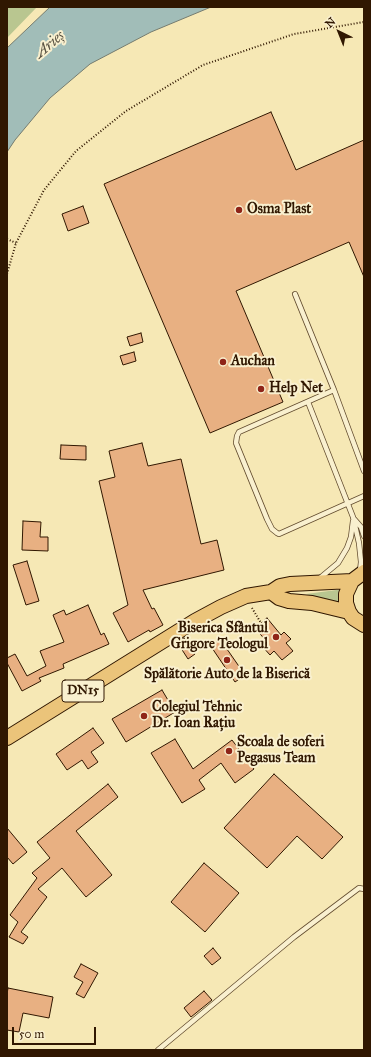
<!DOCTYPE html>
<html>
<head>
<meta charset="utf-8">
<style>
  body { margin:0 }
  #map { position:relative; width:371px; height:1057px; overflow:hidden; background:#f6e8b5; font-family:"IM FELL Great Primer",serif }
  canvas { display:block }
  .frame { position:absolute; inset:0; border:8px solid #301701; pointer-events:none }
  .north { position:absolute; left:319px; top:12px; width:40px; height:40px; -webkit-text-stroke:3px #f9f0cf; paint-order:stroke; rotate:317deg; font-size:11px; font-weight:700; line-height:16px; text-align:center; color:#301701 }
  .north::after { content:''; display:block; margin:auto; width:14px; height:18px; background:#301701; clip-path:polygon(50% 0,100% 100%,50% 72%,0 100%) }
  .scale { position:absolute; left:12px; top:1027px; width:84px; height:18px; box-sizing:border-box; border:2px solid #301701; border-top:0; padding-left:5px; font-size:12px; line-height:14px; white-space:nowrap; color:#301701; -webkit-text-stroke:3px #f9f0cf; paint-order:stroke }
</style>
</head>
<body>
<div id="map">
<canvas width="371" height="1057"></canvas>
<div class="frame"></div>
<div class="north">N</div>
<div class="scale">50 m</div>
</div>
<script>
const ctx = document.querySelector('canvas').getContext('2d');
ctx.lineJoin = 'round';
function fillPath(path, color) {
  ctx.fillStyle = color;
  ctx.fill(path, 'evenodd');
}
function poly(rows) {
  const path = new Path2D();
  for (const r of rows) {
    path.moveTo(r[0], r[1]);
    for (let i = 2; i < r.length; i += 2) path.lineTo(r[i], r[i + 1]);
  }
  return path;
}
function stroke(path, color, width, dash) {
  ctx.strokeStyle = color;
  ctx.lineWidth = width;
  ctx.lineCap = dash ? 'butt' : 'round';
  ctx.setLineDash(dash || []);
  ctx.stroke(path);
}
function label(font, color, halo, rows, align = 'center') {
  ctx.font = font + ' "IM FELL Great Primer",serif';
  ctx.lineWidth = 4;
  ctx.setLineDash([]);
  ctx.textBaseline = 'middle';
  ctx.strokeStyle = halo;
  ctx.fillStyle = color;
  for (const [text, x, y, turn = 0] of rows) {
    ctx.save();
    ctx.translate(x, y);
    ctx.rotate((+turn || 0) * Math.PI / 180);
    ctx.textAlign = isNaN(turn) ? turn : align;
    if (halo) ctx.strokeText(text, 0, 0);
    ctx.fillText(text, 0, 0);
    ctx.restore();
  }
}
const green = poly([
  [7,7,37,7,7,38],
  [344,589,341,604,306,594]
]);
const water = poly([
  [50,7,211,7,151,32,90,64,50,98,15,140,7,152,7,48,50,7]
]);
const building = poly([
  [271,112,296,170,364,140,364,277,349,242,236,291,283,402,210,433,104,184,271,112],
  [83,206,89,223,68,231,62,214,83,206],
  [141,333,143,342,130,346,127,337,141,333],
  [134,352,136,361,123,365,120,356,134,352],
  [142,443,148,466,181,459,201,544,217,540,224,570,143,590,152,609,154,608,163,625,150,632,149,630,128,642,113,613,128,605,99,481,115,477,109,451,142,443],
  [61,445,86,446,86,460,60,459,61,445],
  [23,521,41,522,40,537,48,537,48,551,22,550,23,521],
  [27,561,39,601,26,605,13,565,27,561],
  [88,605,101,635,104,633,109,644,63,664,64,668,39,678,41,681,22,691,7,663,7,658,15,654,27,676,46,666,40,651,64,642,53,615,64,610,66,615,88,605],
  [267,618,281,635,284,632,291,639,286,643,293,651,282,660,274,651,270,655,262,646,267,642,255,628,267,618],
  [184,638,195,654,188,659,177,642,184,638],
  [220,639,245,675,235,682,210,645,220,639],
  [162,690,175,712,126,742,112,719,162,690],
  [93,728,104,743,91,752,98,762,88,769,82,760,67,770,56,754,93,728],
  [175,739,193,769,232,740,254,769,235,783,221,763,199,780,205,789,182,803,151,753,175,739],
  [274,774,343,837,322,859,297,836,267,868,224,828,274,774],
  [108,784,118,797,76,831,112,875,86,897,62,868,38,889,47,897,21,932,28,937,23,944,9,937,18,922,10,915,37,878,32,873,50,858,37,842,108,784],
  [7,828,27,852,13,864,7,857,7,828],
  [204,863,239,893,205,932,171,902,204,863],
  [213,948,221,958,212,965,204,956,213,948],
  [81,964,98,973,84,998,76,994,83,982,74,977,81,964],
  [8,988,53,997,49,1018,23,1013,19,1032,7,1030,7,994,8,988],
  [204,991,212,1000,191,1017,184,1008,204,991]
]);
const path = poly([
  [7,239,16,243],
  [7,274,16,243,44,190,76,151,126,111,203,65,294,34,364,22],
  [252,608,261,623]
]);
const lane = poly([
  [295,294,334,390,364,471],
  [334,390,239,432,237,436,236,443,267,519,272,529,277,533,279,534,364,496],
  [308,402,353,517,359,543,361,562,360,571],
  [354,519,361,527,364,536],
  [320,578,338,563,347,548,351,537,353,521],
  [158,1050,294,937,359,888,364,889]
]);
const primary = poly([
  [364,572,352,581,346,594,346,603,349,612,353,618,364,625],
  [271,592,279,598,289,601,312,603,349,612],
  [7,738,195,621,221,607,246,596,271,592,280,586,290,584,352,581]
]);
const markers = [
  [239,210,4,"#8f2418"],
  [223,362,4,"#8f2418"],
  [261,389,4,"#8f2418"],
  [276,637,4,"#8f2418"],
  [227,660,4,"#8f2418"],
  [144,716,4,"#8f2418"],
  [229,751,4,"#8f2418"]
];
const shields = [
  [83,691,42]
];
const shieldNames = [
  ["DN15",83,691]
];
const poiNames = [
  ["Osma Plast",247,210],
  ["Auchan",231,362],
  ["Help Net",269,389],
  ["Biserica Sfântul",268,629,"right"],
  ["Grigore Teologul",268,645,"right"],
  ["Spălătorie Auto de la Biserică",227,675,"center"],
  ["Colegiul Tehnic",152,708],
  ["Dr. Ioan Rațiu",152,724],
  ["Scoala de soferi",237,743],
  ["Pegasus Team",237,759]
];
const waterNames = [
  ["Arieș",50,45,-40]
];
fillPath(green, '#b9c690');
fillPath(water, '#a1bdb8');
stroke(water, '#747b6f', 1);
fillPath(building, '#e8b082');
stroke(building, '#301701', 1);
stroke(lane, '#624b2e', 6);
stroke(primary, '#301701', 16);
stroke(path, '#301701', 2, [1, 2]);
stroke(lane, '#f9f0cf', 4.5);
stroke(primary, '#ebc47a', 14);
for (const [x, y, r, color] of markers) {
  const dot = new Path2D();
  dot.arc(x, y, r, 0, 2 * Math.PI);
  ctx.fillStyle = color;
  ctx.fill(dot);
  stroke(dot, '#f9f0cf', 1.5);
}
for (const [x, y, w] of shields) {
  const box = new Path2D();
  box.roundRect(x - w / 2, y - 11, w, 22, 3);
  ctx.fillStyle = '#f9f0cf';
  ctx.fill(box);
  stroke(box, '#301701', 1);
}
label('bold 13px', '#301701', null, shieldNames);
label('bold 14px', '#301701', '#f9f0cf', poiNames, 'left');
label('italic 15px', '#585141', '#f9f0cf', waterNames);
</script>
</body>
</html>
